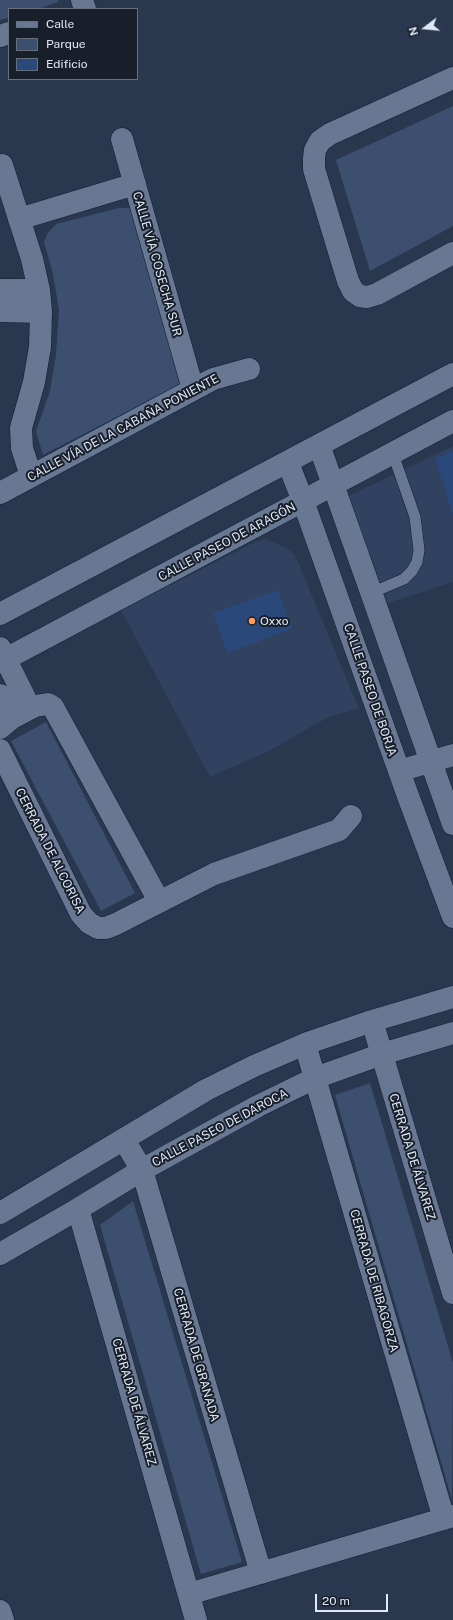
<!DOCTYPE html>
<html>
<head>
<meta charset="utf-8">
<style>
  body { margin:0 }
  #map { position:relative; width:453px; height:1620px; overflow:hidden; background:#29384f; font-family:"Public Sans",sans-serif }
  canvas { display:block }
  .legend { position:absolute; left:8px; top:8px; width:130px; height:72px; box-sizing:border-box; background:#181f2a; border:1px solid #686f7c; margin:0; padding:5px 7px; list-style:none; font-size:12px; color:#dfe8f7 }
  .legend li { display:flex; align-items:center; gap:8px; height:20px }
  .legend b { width:20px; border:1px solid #686f7c }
  .north { position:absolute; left:405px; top:8px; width:40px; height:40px; -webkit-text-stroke:3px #181f2a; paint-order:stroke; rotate:254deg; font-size:11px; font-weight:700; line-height:16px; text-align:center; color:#dfe8f7 }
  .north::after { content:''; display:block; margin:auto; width:14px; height:18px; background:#dfe8f7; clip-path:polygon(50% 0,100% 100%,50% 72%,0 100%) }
  .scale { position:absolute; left:315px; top:1594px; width:73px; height:18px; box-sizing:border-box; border:2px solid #dfe8f7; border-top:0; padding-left:5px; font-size:12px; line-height:14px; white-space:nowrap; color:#dfe8f7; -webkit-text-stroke:3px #181f2a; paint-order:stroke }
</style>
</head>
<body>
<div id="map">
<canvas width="453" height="1620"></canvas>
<ul class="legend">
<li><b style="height:5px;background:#687893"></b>Calle</li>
<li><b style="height:11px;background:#3c4f6e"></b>Parque</li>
<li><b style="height:11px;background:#2a487a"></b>Edificio</li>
</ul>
<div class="north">N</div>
<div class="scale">20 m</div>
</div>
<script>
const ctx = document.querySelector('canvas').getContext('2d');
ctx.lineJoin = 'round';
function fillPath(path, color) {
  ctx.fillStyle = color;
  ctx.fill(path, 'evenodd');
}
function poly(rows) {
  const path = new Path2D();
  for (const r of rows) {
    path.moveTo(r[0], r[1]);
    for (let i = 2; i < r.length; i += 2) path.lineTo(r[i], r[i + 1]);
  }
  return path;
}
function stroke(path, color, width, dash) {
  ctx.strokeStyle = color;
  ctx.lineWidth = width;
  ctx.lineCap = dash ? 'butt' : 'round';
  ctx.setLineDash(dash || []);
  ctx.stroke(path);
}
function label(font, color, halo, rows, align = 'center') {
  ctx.font = font + ' "Public Sans",sans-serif';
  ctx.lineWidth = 4;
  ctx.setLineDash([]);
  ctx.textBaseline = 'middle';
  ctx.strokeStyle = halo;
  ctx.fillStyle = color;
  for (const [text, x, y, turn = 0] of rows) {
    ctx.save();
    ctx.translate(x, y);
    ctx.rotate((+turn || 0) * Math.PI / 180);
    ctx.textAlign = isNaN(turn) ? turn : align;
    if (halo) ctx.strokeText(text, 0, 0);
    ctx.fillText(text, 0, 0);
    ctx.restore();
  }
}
const built = poly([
  [453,446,453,582,385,604,349,496],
  [265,539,286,548,295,555,359,709,330,716,265,753,210,777,121,610,251,544]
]);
const green = poly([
  [0,0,58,0,58,2,38,9,9,9,9,18,0,20],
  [453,106,453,226,370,271,336,160],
  [119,208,132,208,184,382,43,455,36,431,50,391,56,354,59,310,53,274,44,242,47,234,56,224],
  [46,722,135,893,101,911,11,741],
  [370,1083,453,1363,452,1500,335,1095],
  [133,1201,242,1562,201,1574,100,1225]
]);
const building = poly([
  [453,451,453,515,435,459],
  [278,590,292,629,227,653,213,613]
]);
const lane = poly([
  [371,593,404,579,412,571,417,562,419,550,415,517,393,454]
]);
const street = poly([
  [82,0,85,9],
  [0,36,9,33],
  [453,78,330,134,320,141,315,150,314,158,314,169,348,281,353,291,360,296,367,297,377,294,453,253],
  [122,139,193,389],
  [2,165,32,259,39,290,41,312,40,347,34,382,21,428,22,448,31,476],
  [19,219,135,184],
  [0,290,39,290],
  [0,311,41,312],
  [319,445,453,824],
  [288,463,303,501,408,796,453,917],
  [0,493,213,379,249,369],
  [0,648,30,708],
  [0,695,12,718],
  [0,728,12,718,35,706,48,704,53,707,159,901],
  [0,750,81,914,89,923,98,928,106,928,116,924,214,874,339,830,351,816],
  [399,771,453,755],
  [372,1021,453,1293],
  [305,1044,444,1519],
  [124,1140,142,1170,261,1573],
  [78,1209,196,1620],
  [0,1213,206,1090,254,1066,305,1044,372,1021,453,997],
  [0,1254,78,1209,142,1170,258,1106,315,1078,382,1054,453,1033],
  [189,1594,453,1516],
  [0,1611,3,1620]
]);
const secondary = poly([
  [0,614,453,374],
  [0,662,453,421]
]);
const markers = [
  [252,621,4,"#fe9b59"]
];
const streetNames = [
  ["CALLE VÍA COSECHA SUR",157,264,74],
  ["CALLE VÍA DE LA CABAÑA PONIENTE",123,428,-28],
  ["CALLE PASEO DE ARAGÓN",227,542,-28],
  ["CALLE PASEO DE BORJA",370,690,71],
  ["CERRADA DE ALCORISA",50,851,63],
  ["CALLE PASEO DE DAROCA",220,1128,-28],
  ["CERRADA DE ÁLVAREZ",412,1157,73],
  ["CERRADA DE RIBAGORZA",374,1281,74],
  ["CERRADA DE GRANADA",196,1355,74],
  ["CERRADA DE ÁLVAREZ",134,1402,74]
];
const poiNames = [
  ["Oxxo",260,621]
];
fillPath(built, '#30425f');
fillPath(green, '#3c4f6e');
fillPath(building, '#2a487a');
stroke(lane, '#121e34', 12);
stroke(street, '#121e34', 23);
stroke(secondary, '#121e34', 23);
stroke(lane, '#687893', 11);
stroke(street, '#687893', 22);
stroke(secondary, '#687893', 22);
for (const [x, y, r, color] of markers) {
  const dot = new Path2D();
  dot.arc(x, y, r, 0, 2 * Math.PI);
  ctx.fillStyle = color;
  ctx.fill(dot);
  stroke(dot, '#181f2a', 1.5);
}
label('12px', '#dfe8f7', '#181f2a', streetNames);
label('12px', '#dfe8f7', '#181f2a', poiNames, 'left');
</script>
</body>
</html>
